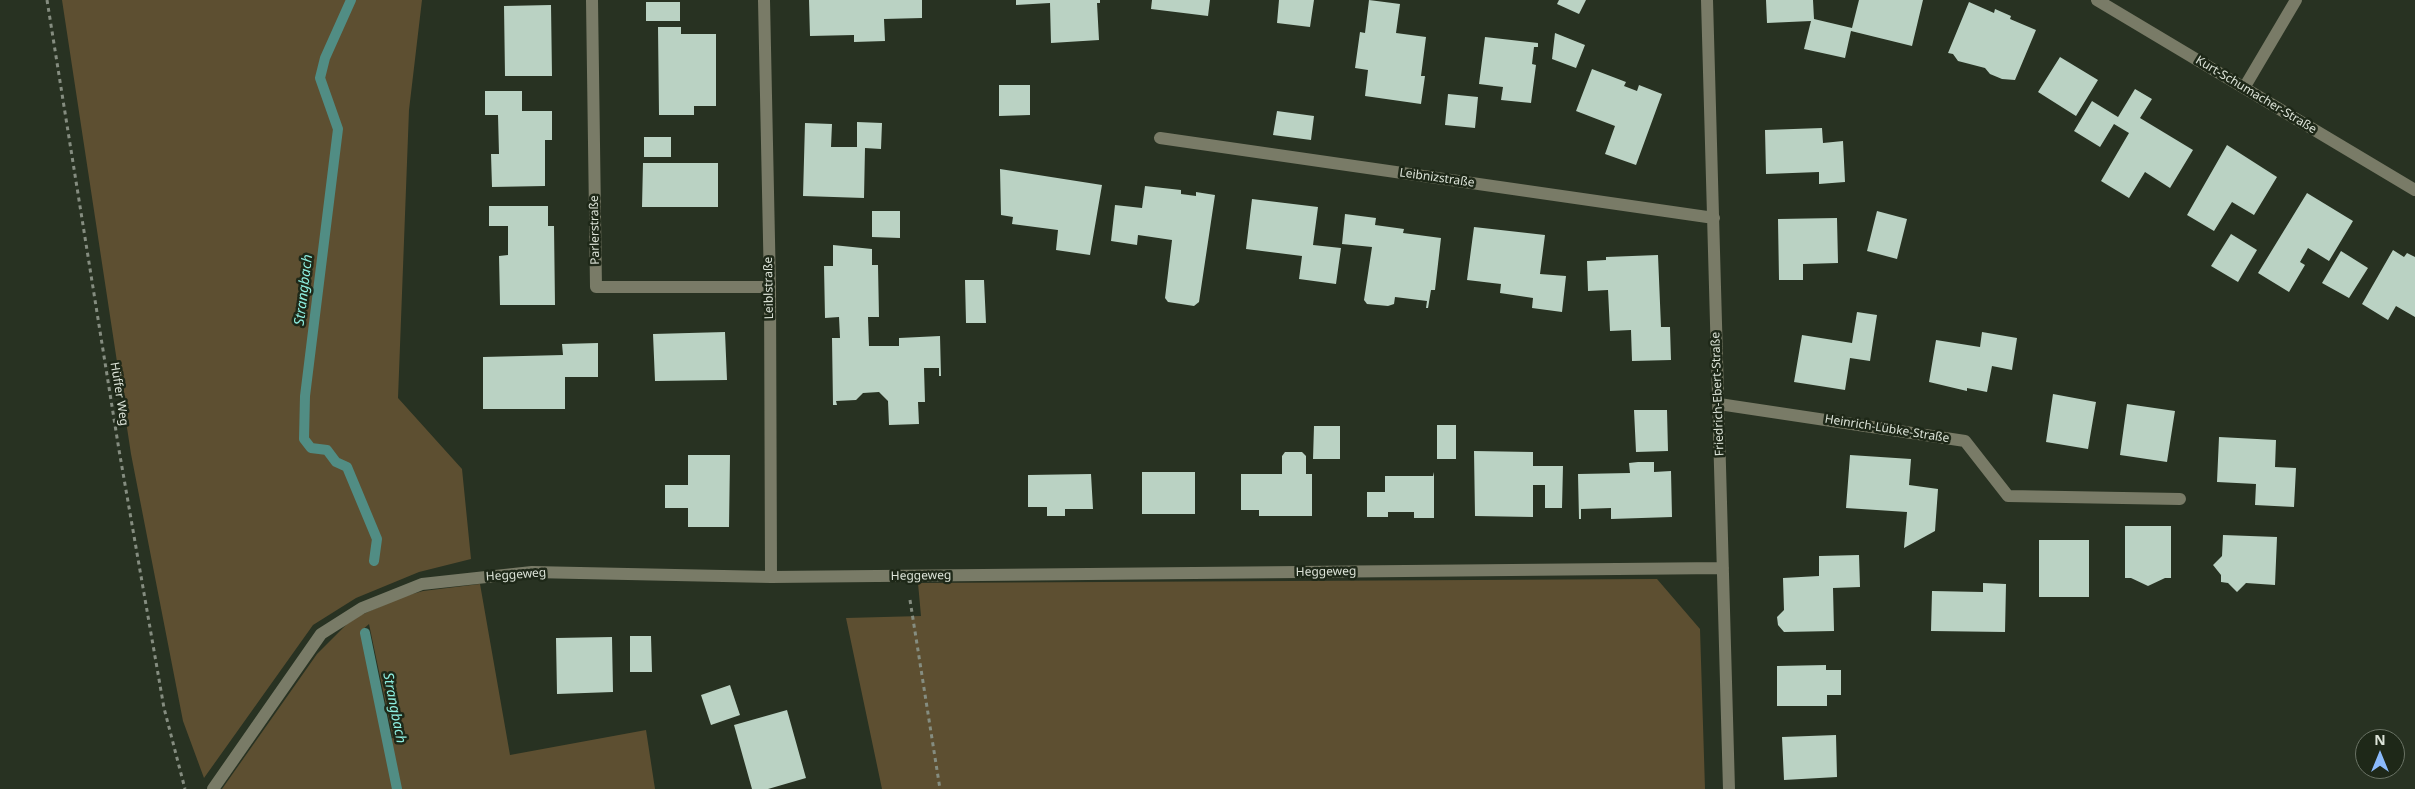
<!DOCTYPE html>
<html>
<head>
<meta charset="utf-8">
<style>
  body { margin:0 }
  #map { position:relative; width:2415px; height:789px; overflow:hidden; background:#283222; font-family:"Noto Sans",sans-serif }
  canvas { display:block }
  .north { position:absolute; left:2355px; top:729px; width:50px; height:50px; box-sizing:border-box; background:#1e2818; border:1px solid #6a7365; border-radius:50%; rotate:0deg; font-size:14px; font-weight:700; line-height:20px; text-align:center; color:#dce3d8 }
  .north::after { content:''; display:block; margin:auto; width:18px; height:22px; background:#8abafc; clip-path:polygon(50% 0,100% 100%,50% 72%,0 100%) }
</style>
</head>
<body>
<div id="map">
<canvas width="2415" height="789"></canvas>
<div class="north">N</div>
</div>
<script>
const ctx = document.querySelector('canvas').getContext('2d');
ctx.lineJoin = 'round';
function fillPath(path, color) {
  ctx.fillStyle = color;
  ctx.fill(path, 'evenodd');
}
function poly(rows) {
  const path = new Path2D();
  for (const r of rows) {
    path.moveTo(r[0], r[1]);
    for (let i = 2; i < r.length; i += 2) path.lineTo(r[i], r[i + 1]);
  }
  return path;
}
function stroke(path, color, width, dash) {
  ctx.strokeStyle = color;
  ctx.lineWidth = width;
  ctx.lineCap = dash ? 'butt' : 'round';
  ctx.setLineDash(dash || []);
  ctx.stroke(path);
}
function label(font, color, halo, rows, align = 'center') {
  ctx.font = font + ' "Noto Sans",sans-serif';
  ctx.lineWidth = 5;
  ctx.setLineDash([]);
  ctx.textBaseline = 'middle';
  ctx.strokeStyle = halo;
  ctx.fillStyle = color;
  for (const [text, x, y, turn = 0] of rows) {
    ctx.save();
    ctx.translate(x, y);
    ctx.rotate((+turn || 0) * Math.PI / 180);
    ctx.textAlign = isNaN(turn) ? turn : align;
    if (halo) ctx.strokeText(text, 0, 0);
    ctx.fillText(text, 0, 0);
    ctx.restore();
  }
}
const green = poly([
  [62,0,422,0,409,110,398,398,462,469,471,559,419,572,356,598,313,625,204,778,183,721,131,454],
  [1657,579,1700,629,1705,789,882,789,846,618,921,616,918,583],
  [480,584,510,755,646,730,655,789,222,789,317,654,347,624,361,615,402,597,423,591],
  [369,624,393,738,385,740,361,631]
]);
const stream = poly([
  [351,0,325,58,320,78,338,129,305,396,304,439,311,448,327,450,336,462,347,467,377,539,374,561],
  [365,633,397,789]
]);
const building = poly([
  [809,0,922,0,922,18,884,19,885,41,854,42,854,35,810,36],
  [1016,0,1100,0,1100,3,1097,3,1099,40,1051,43,1050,3,1016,5],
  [1152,0,1210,0,1208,16,1151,9],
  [1279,0,1314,0,1310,27,1277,23],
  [1369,0,1400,4,1396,33,1426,37,1421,76,1425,76,1421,104,1365,96,1368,70,1355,68,1360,32,1365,33],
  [1559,0,1586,0,1579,14,1557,4],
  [1766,0,1813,0,1814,19,1852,28,1859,0,1923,0,1912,46,1851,31,1845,58,1804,49,1811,21,1767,23],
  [646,2,680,2,680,21,646,21],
  [1969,2,1994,13,1995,9,2011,16,2010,19,2036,30,2015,80,2002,79,1990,74,1985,68,1958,61,1953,54,1948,53],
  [551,5,552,76,505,76,504,6],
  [658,27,681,27,681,34,716,34,716,106,694,106,694,115,659,115],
  [1555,33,1585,45,1576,68,1552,59],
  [1485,37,1538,43,1538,47,1534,47,1532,64,1536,65,1531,103,1501,100,1503,87,1479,84],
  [2060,57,2098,80,2076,116,2038,92],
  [1592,69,1626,82,1624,86,1637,91,1639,85,1662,94,1636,165,1605,154,1615,126,1576,111],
  [999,85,1030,85,1030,115,999,116],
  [2135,89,2152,99,2140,118,2193,150,2170,188,2145,172,2129,198,2101,181,2129,133,2114,124,2100,147,2074,131,2092,101,2118,117],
  [485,91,522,91,522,111,552,111,552,140,545,140,545,186,492,187,491,154,499,154,498,115,485,115],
  [1448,94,1478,97,1475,128,1445,125],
  [1277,111,1314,116,1311,140,1273,135],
  [857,122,882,123,881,149,865,148,864,198,803,196,805,123,832,124,831,147,857,147],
  [1822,128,1823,143,1843,141,1845,182,1819,184,1819,172,1766,174,1765,130],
  [644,137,671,137,671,157,644,157],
  [2227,145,2277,177,2254,215,2232,202,2214,231,2187,215],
  [643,163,718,163,718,207,642,207],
  [1000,169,1102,185,1090,255,1056,250,1058,230,1012,224,1013,217,1001,215],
  [1145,186,1181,190,1181,194,1196,196,1196,192,1215,195,1199,302,1194,306,1168,302,1165,298,1172,240,1138,235,1137,245,1111,241,1115,205,1142,208],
  [2307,193,2353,221,2329,261,2308,248,2300,262,2305,265,2289,292,2258,273],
  [1252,199,1318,207,1313,245,1341,248,1336,284,1299,279,1302,256,1246,249],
  [489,206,548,206,548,226,554,226,555,305,500,305,499,256,508,255,508,226,489,226],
  [872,211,900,211,900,238,872,237],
  [1877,211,1907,219,1897,259,1867,251],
  [1345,214,1376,218,1375,225,1404,229,1403,233,1441,238,1435,290,1431,290,1428,308,1426,308,1427,301,1395,297,1394,304,1388,306,1367,304,1364,300,1372,247,1342,244],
  [1837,218,1838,263,1803,264,1803,280,1779,280,1778,219],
  [1474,227,1545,235,1540,274,1566,276,1562,312,1532,308,1533,298,1500,293,1501,284,1467,280],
  [2231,234,2257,250,2238,282,2211,266],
  [833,245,872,249,872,265,878,265,879,317,868,317,869,346,899,346,899,338,940,336,941,376,939,376,939,368,924,368,925,402,918,402,919,424,889,425,888,401,879,392,863,393,856,400,836,401,837,405,833,405,832,338,840,338,839,317,825,318,824,266,833,266],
  [2393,250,2404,257,2407,253,2415,257,2415,317,2396,306,2388,320,2362,304],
  [2341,251,2368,268,2349,298,2322,283],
  [1658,255,1661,327,1670,327,1671,360,1632,361,1631,330,1610,331,1608,290,1588,291,1587,261,1606,260,1606,257],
  [965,280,984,280,986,323,966,323],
  [1857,312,1877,315,1870,361,1850,358,1845,390,1794,382,1802,335,1852,343],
  [725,332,727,380,655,381,653,334],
  [1982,332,2017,338,2012,370,1992,366,1987,392,1967,388,1967,391,1929,382,1936,340,1980,347],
  [598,343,598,377,565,377,565,409,483,409,483,357,563,355,562,344],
  [2053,394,2096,402,2088,449,2046,442],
  [2127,404,2175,411,2167,462,2120,455],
  [1634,410,1667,410,1668,451,1636,452],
  [1437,425,1456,425,1456,459,1437,459],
  [1314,426,1340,426,1340,459,1313,459],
  [2219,437,2276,440,2275,467,2296,468,2294,507,2255,505,2256,484,2217,482],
  [1474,451,1533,452,1533,466,1563,466,1562,508,1545,508,1545,485,1533,485,1533,517,1475,516],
  [1285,452,1302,452,1306,456,1306,474,1312,474,1312,516,1259,516,1259,510,1241,510,1241,474,1282,474,1282,456],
  [688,455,730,455,729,527,688,527,688,508,665,508,665,485,688,485],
  [1850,455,1911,459,1909,485,1938,489,1935,531,1904,548,1907,512,1846,508],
  [1638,462,1654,462,1654,472,1671,471,1672,517,1611,519,1611,508,1581,509,1581,519,1579,519,1578,474,1630,473,1629,463],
  [1142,472,1195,472,1195,514,1142,514],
  [1434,472,1434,518,1414,518,1414,512,1388,512,1388,517,1367,517,1367,492,1385,492,1385,476,1433,476],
  [1091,474,1093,509,1065,509,1065,516,1047,516,1047,507,1028,507,1028,475],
  [2125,526,2171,526,2171,578,2165,578,2148,586,2131,578,2125,578],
  [2223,535,2277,537,2275,585,2246,583,2237,592,2228,583,2221,582,2221,575,2213,565,2222,556],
  [2039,540,2089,540,2089,597,2039,597],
  [1859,555,1860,587,1833,588,1834,631,1784,632,1778,625,1777,617,1784,610,1783,578,1819,576,1819,556],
  [1983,583,2006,584,2005,632,1931,631,1932,591,1983,592],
  [630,636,651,636,652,672,630,672],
  [612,637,613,692,557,694,556,638],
  [1826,665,1826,670,1841,670,1841,695,1827,695,1827,706,1777,706,1777,666],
  [730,685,740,715,711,725,701,695],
  [787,710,806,778,768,789,752,789,734,725],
  [1836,735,1837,777,1784,780,1782,737]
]);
const path = poly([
  [47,0,119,450,164,708,185,789],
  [910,600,940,789]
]);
const minor = poly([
  [592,0,596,287,770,287],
  [764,0,770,287,771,577],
  [1707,0,1729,789],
  [2097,0,2415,190],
  [2244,88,2296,0],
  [1160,138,1714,218],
  [1719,404,1965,441,2008,496,2180,499],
  [213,789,321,634,362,608,422,584,532,572,771,577,1723,568]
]);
const streetNames = [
  ["Kurt-Schumacher-Straße",2256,95,31],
  ["Leibnizstraße",1437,178,8],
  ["Parlerstraße",595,230,-91],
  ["Leiblstraße",769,288,-91],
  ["Hüffer Weg",119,394,81],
  ["Friedrich-Ebert-Straße",1718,394,-92],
  ["Heinrich-Lübke-Straße",1887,429,9],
  ["Heggeweg",1326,572,-1],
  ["Heggeweg",516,575,-4],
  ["Heggeweg",921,576,-1]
];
const waterNames = [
  ["Strangbach",304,290,-83],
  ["Strangbach",394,708,79]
];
fillPath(green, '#5d4f31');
stroke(stream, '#518d84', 10);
fillPath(building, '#bad2c3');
stroke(path, '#858d80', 3, [4, 4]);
stroke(minor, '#797b67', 12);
label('12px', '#dce3d8', '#1e2818', streetNames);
label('italic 14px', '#8eefe1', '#1e2818', waterNames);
</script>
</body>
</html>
